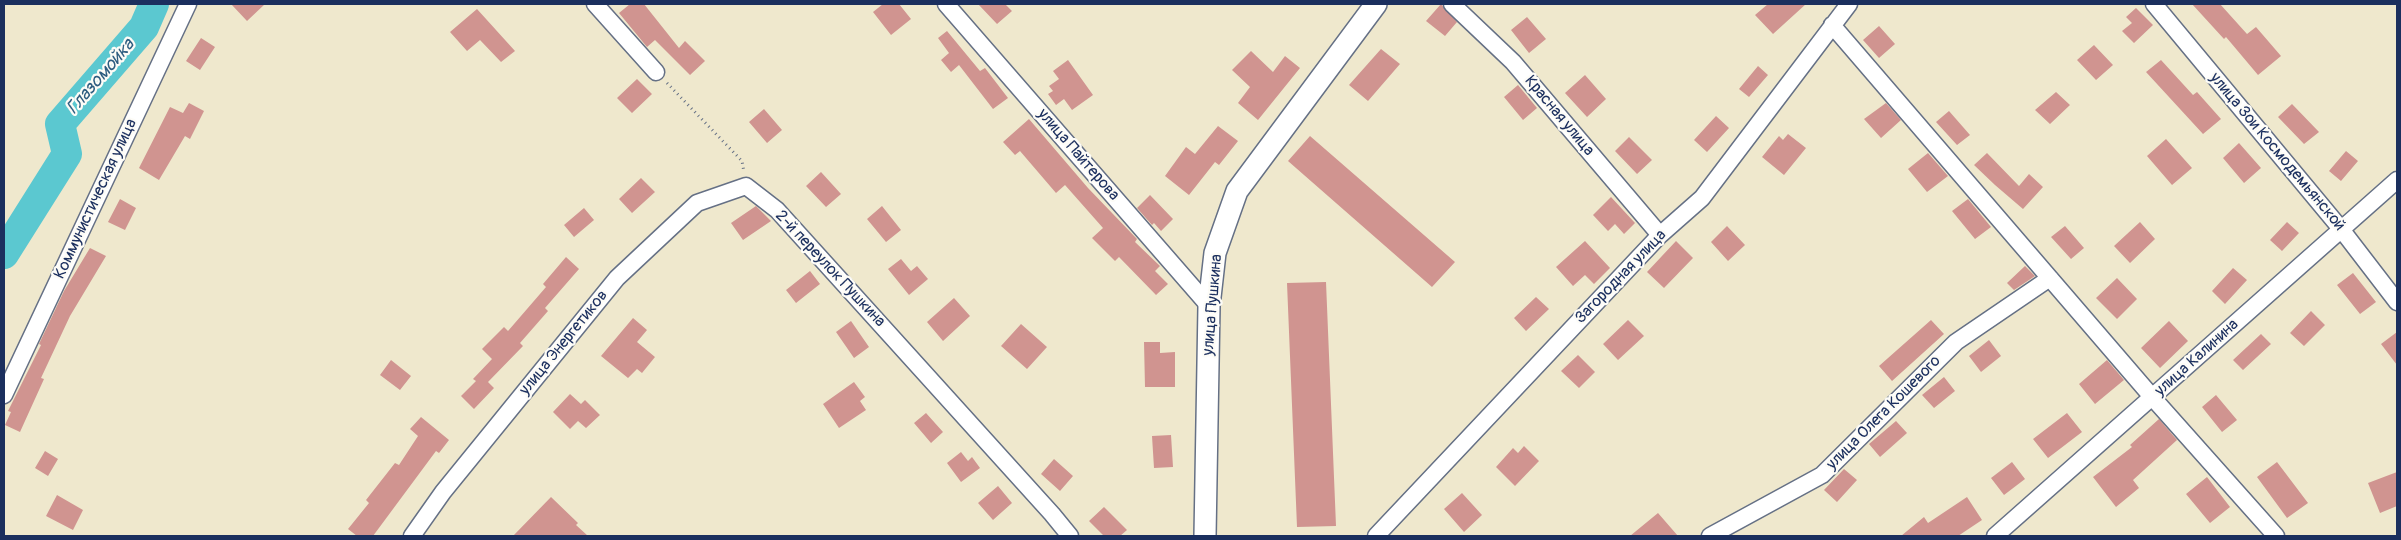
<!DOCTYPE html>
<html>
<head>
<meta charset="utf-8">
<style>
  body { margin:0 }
  #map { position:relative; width:2401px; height:540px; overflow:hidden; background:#efe8cd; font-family:Pangolin,sans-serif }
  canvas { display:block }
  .frame { position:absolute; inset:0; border:5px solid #1b2f5e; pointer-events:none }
</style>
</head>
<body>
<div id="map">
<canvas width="2401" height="540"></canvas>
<div class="frame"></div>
</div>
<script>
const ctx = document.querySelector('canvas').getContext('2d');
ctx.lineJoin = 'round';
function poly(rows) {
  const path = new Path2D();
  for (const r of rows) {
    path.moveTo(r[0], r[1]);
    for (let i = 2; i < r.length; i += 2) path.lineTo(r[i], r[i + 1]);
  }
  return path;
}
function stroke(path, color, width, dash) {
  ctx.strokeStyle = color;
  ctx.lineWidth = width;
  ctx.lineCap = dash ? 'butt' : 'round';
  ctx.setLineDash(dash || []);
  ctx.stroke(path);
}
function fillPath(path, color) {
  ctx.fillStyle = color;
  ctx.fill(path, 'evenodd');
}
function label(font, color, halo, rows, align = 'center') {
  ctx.font = font + ' Pangolin,sans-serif';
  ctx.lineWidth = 4.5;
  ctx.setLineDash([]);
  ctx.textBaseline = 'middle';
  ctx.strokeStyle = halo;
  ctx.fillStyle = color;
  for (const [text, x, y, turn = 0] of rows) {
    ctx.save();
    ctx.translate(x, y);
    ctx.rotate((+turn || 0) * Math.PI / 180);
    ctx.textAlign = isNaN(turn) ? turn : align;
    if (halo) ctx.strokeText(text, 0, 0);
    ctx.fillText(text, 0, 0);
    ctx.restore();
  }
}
const river = poly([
  [4,254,67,154,60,124,144,27,154,4]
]);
const building = poly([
  [231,4,265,4,247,21],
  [630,4,644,4,679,48,685,41,705,61,690,75,655,40,647,47,619,13],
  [883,4,899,4,911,19,891,35,873,12],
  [978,4,1005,4,1012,11,997,24],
  [1441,4,1457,22,1445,36,1426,21],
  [1768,4,1806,4,1773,34,1755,15],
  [2192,4,2220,4,2247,34,2256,27,2281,56,2258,75,2226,37,2224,39],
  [2136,8,2153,25,2134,43,2122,31,2132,23,2126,17],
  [477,9,515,51,501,62,480,40,467,51,450,32],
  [1527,17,1546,39,1529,53,1511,30],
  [1879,26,1895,44,1879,58,1863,40],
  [947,31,980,71,985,68,1008,98,993,109,959,65,951,72,941,60,949,53,938,38],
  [201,38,215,47,200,70,186,61],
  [2094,45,2113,65,2096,80,2077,60],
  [1381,49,1400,64,1368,101,1349,85],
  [1251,51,1273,72,1285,56,1300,68,1258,120,1238,103,1250,87,1232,70],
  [1068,60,1093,95,1072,110,1064,99,1056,105,1048,94,1053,91,1049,86,1059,79,1053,71],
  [2161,60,2193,95,2197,92,2221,119,2203,134,2146,72],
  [1758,66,1768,75,1749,97,1739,89],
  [1585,75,1606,99,1587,117,1565,93],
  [637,79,652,94,632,113,617,98],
  [1518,85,1537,108,1523,120,1504,97],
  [2056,92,2070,105,2050,124,2035,110],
  [189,103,204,111,190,139,185,136,159,180,139,168,170,107,183,113],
  [1886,103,1901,120,1881,138,1864,119],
  [2292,104,2319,132,2304,144,2278,117],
  [764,109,782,130,767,143,749,122],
  [1949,111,1970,135,1957,145,1936,122],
  [1716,116,1729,128,1707,152,1694,140],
  [1029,119,1088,188,1137,239,1135,242,1160,266,1155,271,1168,284,1156,295,1119,257,1115,261,1092,238,1103,228,1065,185,1056,193,1020,151,1015,155,1003,142],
  [1218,126,1238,141,1219,165,1215,162,1189,195,1165,176,1186,147,1195,154],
  [1788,134,1806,148,1784,175,1762,157,1779,136,1783,140],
  [1310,136,1455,262,1432,287,1288,161],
  [1629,137,1652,160,1637,174,1615,151],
  [2166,139,2192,168,2172,185,2147,156],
  [2239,143,2261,168,2244,183,2223,158],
  [2346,151,2358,161,2341,181,2329,171],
  [1928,153,1948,176,1927,192,1908,169],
  [1987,153,2019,186,2029,174,2043,187,2023,209,1995,185,1974,165],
  [821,172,841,194,826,207,806,186],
  [641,178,655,192,632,213,619,199],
  [1150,195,1173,219,1161,231,1154,223,1152,225,1137,208],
  [1611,197,1635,223,1624,234,1615,224,1608,231,1593,215],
  [120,199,136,208,125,230,108,222],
  [1968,199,1991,227,1975,239,1952,211],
  [756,206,771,221,743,240,731,223],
  [882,206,901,230,886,242,867,219],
  [584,208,594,220,574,237,564,225],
  [2140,222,2155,239,2130,263,2114,246],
  [2287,222,2299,233,2282,251,2270,240],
  [1727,226,1745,245,1728,261,1711,242],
  [2065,226,2084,248,2071,259,2051,237],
  [1585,241,1610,268,1594,284,1585,275,1573,286,1556,267],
  [1676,241,1693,258,1664,288,1647,272],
  [90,248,106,256,70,316,41,378,44,379,20,432,5,425,11,412,8,411,41,345,39,344,64,291],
  [566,257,579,269,545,308,548,311,520,343,523,346,488,382,494,388,474,409,461,396,476,381,473,379,492,359,482,349,504,327,508,331,546,287,543,284],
  [901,259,911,271,917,266,928,279,909,295,888,269],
  [2025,266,2035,276,2014,290,2007,283],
  [2233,268,2247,280,2225,304,2212,291],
  [810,271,820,284,796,303,786,290],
  [2353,273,2376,302,2360,314,2337,285],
  [2117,278,2137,299,2117,319,2096,298],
  [1326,282,1336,526,1297,527,1287,283],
  [1536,297,1549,309,1526,331,1514,318],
  [954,298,970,316,943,341,927,322],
  [2311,311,2325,325,2304,346,2290,333],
  [633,318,647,330,637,342,655,357,642,373,637,369,628,378,601,356],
  [1628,320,1644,336,1618,360,1603,344],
  [1931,320,1944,334,1892,381,1879,366],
  [851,321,869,347,854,358,836,332],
  [2169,321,2188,341,2160,368,2141,348],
  [1021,324,1047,347,1027,369,1001,346],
  [2397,332,2397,365,2381,344],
  [2261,334,2271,344,2243,370,2233,360],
  [1989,340,2001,356,1981,372,1969,356],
  [1144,342,1160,342,1160,353,1175,352,1175,387,1145,387],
  [1578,355,1595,372,1579,388,1561,371],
  [391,360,411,376,400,390,380,375],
  [2107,360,2124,380,2095,404,2079,384],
  [1944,377,1955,391,1934,408,1922,395],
  [854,382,865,397,860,401,866,410,839,428,823,404],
  [570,394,581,404,585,400,600,415,586,428,578,421,570,429,553,412],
  [2216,395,2237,420,2222,432,2202,407],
  [926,413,943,432,931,443,914,423],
  [2067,413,2082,432,2048,458,2033,439],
  [421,417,449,440,439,453,436,451,373,536,357,536,348,529,369,503,366,500,395,463,399,465,418,436,410,429],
  [2159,419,2177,440,2133,480,2139,488,2116,507,2093,477,2132,447,2130,445],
  [1896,421,1907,433,1880,457,1869,444],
  [1171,435,1173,467,1154,468,1152,436],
  [1524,446,1539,461,1515,486,1496,467,1513,448,1518,453],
  [45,451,58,459,48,476,35,468],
  [961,452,968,461,972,457,980,468,961,482,947,463],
  [1054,459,1073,476,1060,491,1041,474],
  [2012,462,2025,479,2004,495,1991,478],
  [2277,462,2308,503,2287,518,2257,477],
  [1844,469,1857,480,1837,502,1824,490],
  [2397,472,2397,506,2380,513,2368,483],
  [2207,477,2230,507,2210,523,2186,494],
  [998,486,1012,503,993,520,978,503],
  [1462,493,1482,515,1464,532,1444,509],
  [57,495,83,510,73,530,46,516],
  [551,497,578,523,576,525,588,536,513,536],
  [1967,497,1982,520,1958,536,1901,536,1924,517,1928,523],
  [1104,507,1127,530,1120,536,1104,536,1089,521],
  [1658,513,1678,536,1630,536]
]);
const path = poly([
  [667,83,742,161,744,172]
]);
const minor = poly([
  [595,4,656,72],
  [946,4,1209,306],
  [1452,4,1513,62,1660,235],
  [2154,4,2341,229,2397,302],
  [1832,25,2153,398,2276,536],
  [4,395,188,4],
  [412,536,443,492,617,278,697,203,746,186,777,210,1052,514,1070,536],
  [1376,536,1660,235,1702,198,1849,4],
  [1710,536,1822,475,1956,342,2050,278],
  [1995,536,2397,180]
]);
const major = poly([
  [1205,536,1209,306,1215,253,1237,191,1376,4]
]);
const streetNames = [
  ["Красная улица",1559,116,50],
  ["улица Зои Космодемьянской",2277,152,50],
  ["улица Пайтерова",1078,155,49],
  ["Коммунистическая улица",96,199,-65],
  ["2-й переулок Пушкина",830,269,47],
  ["Загородная улица",1621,277,-46],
  ["улица Пушкина",1213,305,-85],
  ["улица Энергетиков",564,343,-51],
  ["улица Калинина",2197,358,-42],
  ["улица Олега Кошевого",1884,413,-45]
];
const waterNames = [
  ["Глазомойка",101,77,-49]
];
stroke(river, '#5bc8d0', 30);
fillPath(building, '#d09490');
stroke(minor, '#657085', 19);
stroke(major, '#657085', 24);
stroke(path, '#657085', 3, [1, 4]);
stroke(minor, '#fff', 16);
stroke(major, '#fff', 21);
label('16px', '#1b2f5e', '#fdfcf7', streetNames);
label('italic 18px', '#2e5d80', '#fdfcf7', waterNames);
</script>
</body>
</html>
